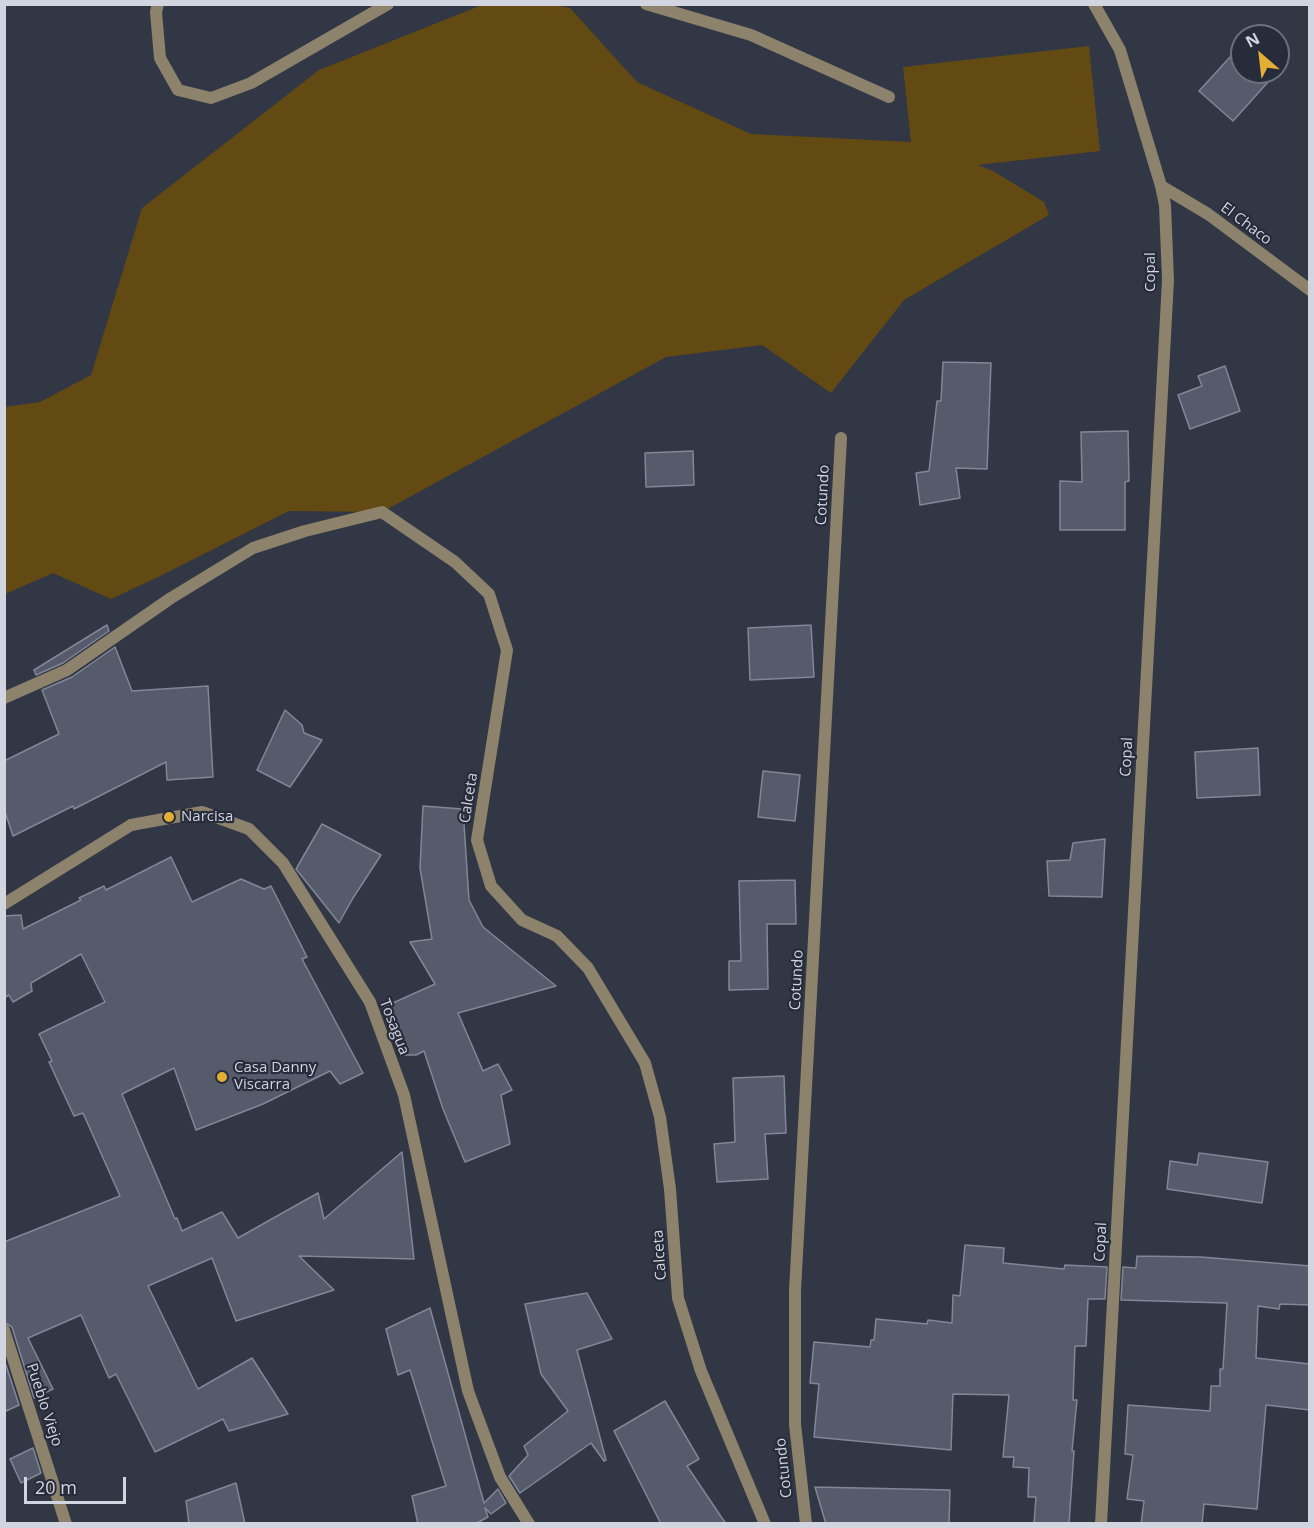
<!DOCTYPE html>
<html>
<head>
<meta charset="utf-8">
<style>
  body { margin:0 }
  #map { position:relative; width:1314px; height:1528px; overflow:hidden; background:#313745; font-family:"Open Sans",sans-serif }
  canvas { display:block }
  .frame { position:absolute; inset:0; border:6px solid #d2d5df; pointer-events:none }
  .north { position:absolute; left:1230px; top:24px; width:60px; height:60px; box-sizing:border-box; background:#272c3b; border:2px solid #6b707d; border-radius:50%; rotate:332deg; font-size:16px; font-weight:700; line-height:24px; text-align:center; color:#d2d5df }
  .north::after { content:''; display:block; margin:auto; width:21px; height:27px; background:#e2af34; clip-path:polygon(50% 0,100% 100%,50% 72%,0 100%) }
  .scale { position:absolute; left:24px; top:1477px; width:102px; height:27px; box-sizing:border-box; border:3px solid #d2d5df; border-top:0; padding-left:8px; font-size:18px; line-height:21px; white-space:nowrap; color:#d2d5df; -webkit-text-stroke:4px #272c3b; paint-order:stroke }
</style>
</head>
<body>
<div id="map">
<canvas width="1314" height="1528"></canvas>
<div class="frame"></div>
<div class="north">N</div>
<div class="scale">20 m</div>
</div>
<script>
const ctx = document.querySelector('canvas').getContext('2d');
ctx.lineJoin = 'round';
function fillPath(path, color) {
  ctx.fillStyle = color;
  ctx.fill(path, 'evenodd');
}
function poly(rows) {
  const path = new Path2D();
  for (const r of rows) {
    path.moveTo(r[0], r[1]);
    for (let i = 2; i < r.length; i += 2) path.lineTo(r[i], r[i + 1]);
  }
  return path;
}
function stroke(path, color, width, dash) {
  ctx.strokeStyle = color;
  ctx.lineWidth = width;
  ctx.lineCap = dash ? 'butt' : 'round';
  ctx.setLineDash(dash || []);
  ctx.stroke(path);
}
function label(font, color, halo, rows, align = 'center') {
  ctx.font = font + ' "Open Sans",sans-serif';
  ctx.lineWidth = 4.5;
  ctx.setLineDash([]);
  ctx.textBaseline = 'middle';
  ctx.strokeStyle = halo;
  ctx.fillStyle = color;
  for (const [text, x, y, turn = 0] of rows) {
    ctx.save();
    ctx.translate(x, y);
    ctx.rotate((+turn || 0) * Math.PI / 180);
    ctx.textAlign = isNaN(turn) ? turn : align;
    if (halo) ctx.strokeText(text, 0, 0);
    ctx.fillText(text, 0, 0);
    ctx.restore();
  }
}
const green = poly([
  [550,4,570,8,637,82,751,134,911,142,903,67,1089,46,1100,151,978,165,993,171,1044,202,1049,215,904,300,831,393,762,345,666,357,382,512,289,511,158,577,111,599,53,573,5,594,4,407,40,402,91,375,142,208,319,70,482,5]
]);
const building = poly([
  [1242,44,1242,72,1277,72,1233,121,1199,91,1242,44],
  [943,362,991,363,987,469,956,468,960,498,920,505,916,473,929,471,937,401,941,401,943,362],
  [1225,366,1240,411,1190,429,1178,395,1202,386,1198,376,1225,366],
  [1128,431,1129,481,1125,482,1125,530,1060,530,1060,481,1082,482,1081,432,1128,431],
  [693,451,694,485,646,487,645,453,693,451],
  [107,625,109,631,63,663,36,675,34,670,107,625],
  [811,625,814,677,750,680,748,628,811,625],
  [115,647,132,691,208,686,213,777,167,780,166,762,74,809,73,806,13,836,4,809,4,761,59,734,42,690,72,677,115,647],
  [285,710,302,725,304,733,322,740,290,787,257,770,285,710],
  [1258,748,1260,795,1197,798,1195,752,1258,748],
  [763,771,800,775,795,821,758,817,763,771],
  [423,806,463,809,469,900,483,927,556,986,458,1013,483,1071,498,1064,512,1090,501,1095,510,1144,465,1162,443,1109,424,1051,416,1055,405,1055,384,1007,435,984,410,942,432,939,420,868,423,806],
  [322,824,381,855,353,898,339,923,296,869,322,824],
  [1105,839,1102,897,1049,896,1047,861,1070,860,1073,843,1105,839],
  [171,857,192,902,241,879,264,889,271,886,307,957,302,959,363,1073,340,1084,330,1071,263,1104,196,1130,174,1068,122,1094,175,1219,177,1218,182,1231,222,1212,238,1238,318,1193,324,1219,402,1152,414,1259,299,1256,334,1290,236,1321,212,1258,148,1286,198,1389,252,1358,288,1414,229,1431,223,1419,155,1452,116,1374,109,1378,81,1315,28,1338,53,1389,34,1398,12,1327,4,1322,4,1242,120,1196,83,1113,74,1116,49,1062,52,1061,39,1034,105,1002,81,954,31,983,32,991,13,1002,9,995,4,998,4,916,21,915,23,929,81,900,79,898,104,886,106,890,171,857],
  [795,880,796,924,767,924,768,989,729,990,729,961,741,961,739,881,795,880],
  [784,1076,786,1133,765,1134,768,1179,717,1182,714,1144,735,1142,733,1078,784,1076],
  [1199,1153,1268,1162,1262,1203,1167,1189,1170,1161,1197,1165,1199,1153],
  [965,1245,1004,1248,1003,1263,1064,1269,1065,1265,1107,1267,1105,1299,1088,1299,1086,1346,1075,1346,1073,1400,1077,1400,1072,1451,1074,1451,1069,1524,1034,1524,1036,1497,1028,1497,1029,1468,1013,1467,1014,1457,1003,1457,1009,1395,953,1394,951,1450,814,1437,819,1384,810,1383,814,1342,870,1347,871,1340,874,1340,876,1319,927,1324,928,1320,952,1323,953,1295,960,1296,965,1245],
  [1137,1256,1201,1257,1310,1266,1310,1305,1280,1304,1279,1309,1258,1306,1256,1358,1310,1364,1310,1410,1266,1405,1257,1509,1204,1504,1202,1524,1141,1524,1144,1501,1127,1499,1133,1455,1125,1454,1128,1405,1210,1411,1211,1386,1220,1386,1220,1369,1223,1369,1227,1303,1121,1300,1123,1267,1136,1268,1137,1256],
  [587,1293,612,1339,577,1350,606,1460,604,1461,591,1443,520,1493,509,1476,528,1455,524,1446,568,1411,541,1374,525,1304,587,1293],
  [430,1308,484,1503,498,1489,506,1503,491,1514,485,1508,488,1517,475,1524,418,1524,412,1496,446,1486,410,1370,398,1375,386,1329,430,1308],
  [4,1359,19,1405,4,1412,4,1359],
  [665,1401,699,1459,687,1466,726,1524,661,1524,614,1431,665,1401],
  [33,1448,41,1473,21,1483,10,1459,33,1448],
  [236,1483,245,1524,189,1524,186,1501,236,1483],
  [815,1487,950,1490,949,1524,826,1524,815,1487]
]);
const minor = poly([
  [158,4,156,12,160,58,178,90,211,98,251,83,388,4],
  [646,4,751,35,889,97],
  [1094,4,1120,50,1161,186,1165,205,1168,280,1101,1524],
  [1161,186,1208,214,1310,290],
  [4,698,67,670,171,598,253,548,305,531,382,512,455,562,489,594,507,650,477,840,491,886,522,920,557,936,588,968,645,1063,660,1117,670,1189,678,1298,701,1371,765,1524],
  [4,904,131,825,202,812,249,829,283,863,370,1002,404,1095,468,1391,500,1477,529,1524],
  [4,1330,66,1524],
  [806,1524,795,1424,795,1291,841,438]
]);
const markers = [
  [169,817,6,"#e2af34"],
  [222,1077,6,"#e2af34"]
];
const streetNames = [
  ["El Chaco",1246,224,37],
  ["Copal",1151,272,-90],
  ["Cotundo",823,495,-87],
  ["Copal",1127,757,-87],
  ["Calceta",469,798,-81],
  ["Cotundo",797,980,-87],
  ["Tosagua",394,1027,69],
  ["Copal",1101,1242,-87],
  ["Calceta",660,1255,-94],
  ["Pueblo Viejo",44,1405,72],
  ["Cotundo",784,1468,-96]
];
const poiNames = [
  ["Narcisa",181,817],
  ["Casa Danny",234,1068],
  ["Viscarra",234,1085]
];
fillPath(green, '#624a12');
fillPath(building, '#555b6b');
stroke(building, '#818799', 1.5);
stroke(minor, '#8d826b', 12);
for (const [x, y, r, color] of markers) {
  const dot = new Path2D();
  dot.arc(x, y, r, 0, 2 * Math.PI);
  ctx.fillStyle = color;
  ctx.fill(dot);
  stroke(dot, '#272c3b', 2);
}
label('15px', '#d2d5df', '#272c3b', streetNames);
label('15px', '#d2d5df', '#272c3b', poiNames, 'left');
</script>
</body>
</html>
